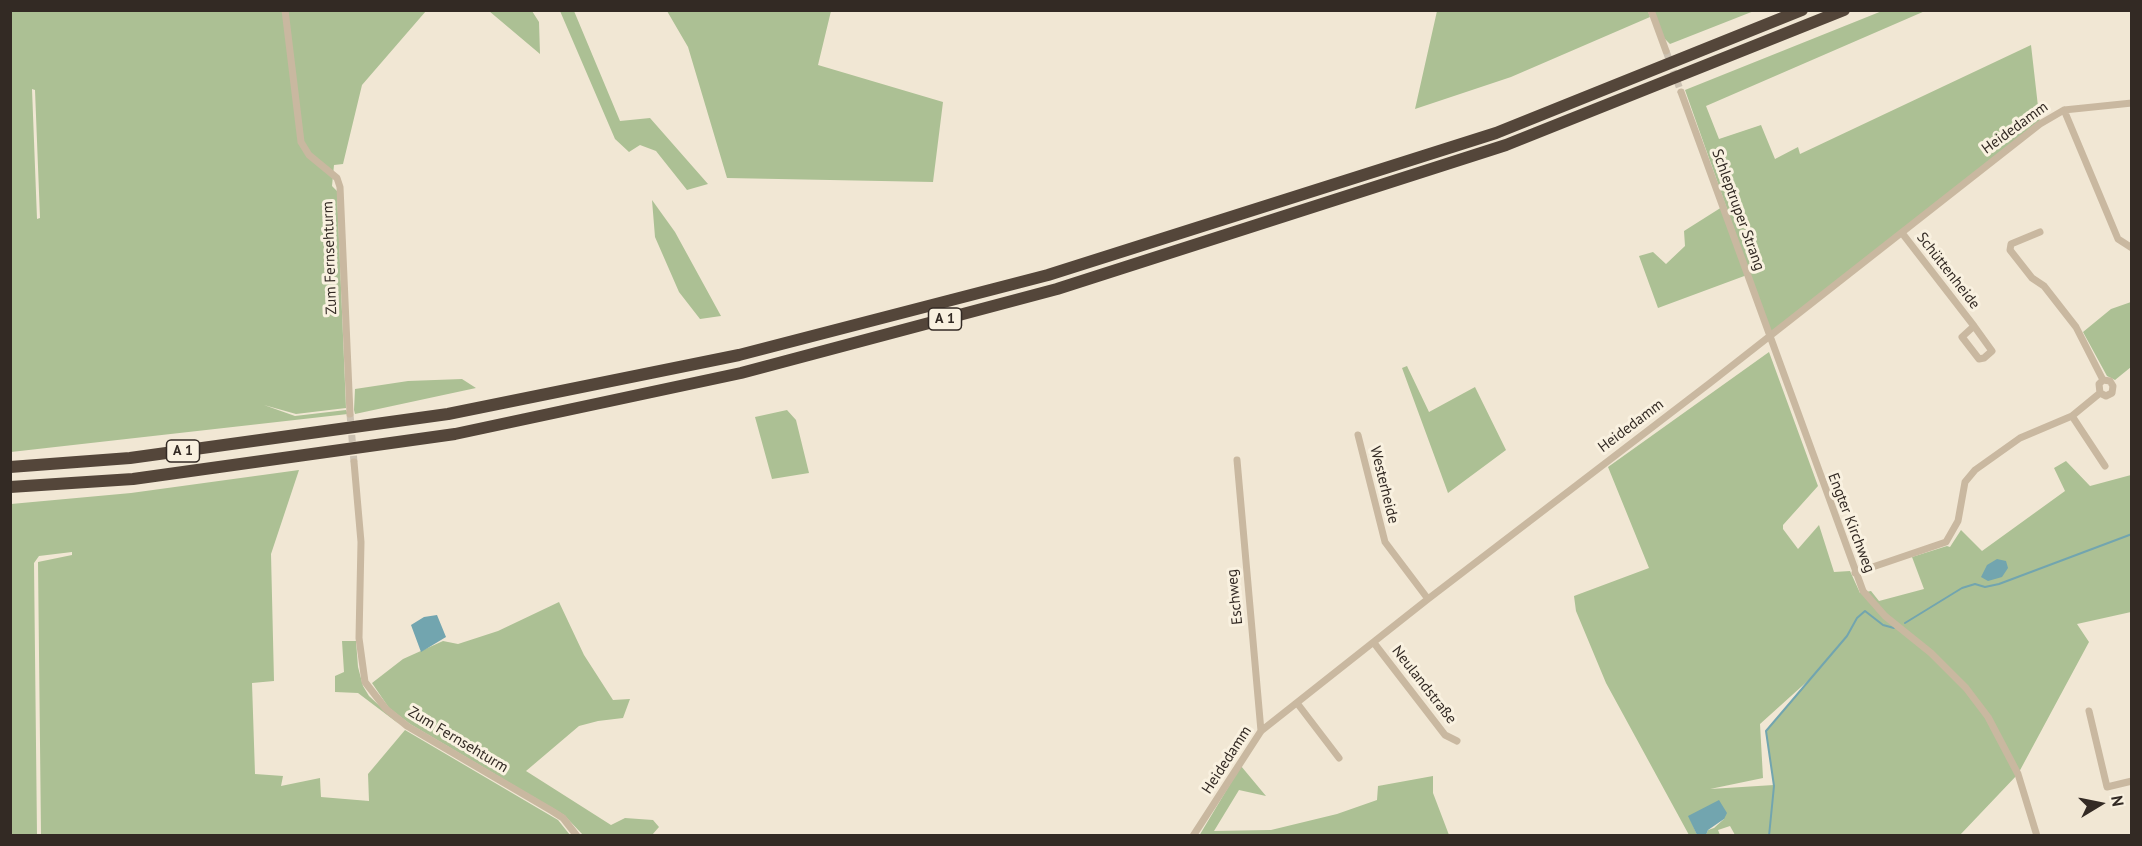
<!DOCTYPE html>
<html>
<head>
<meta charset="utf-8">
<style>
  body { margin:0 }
  #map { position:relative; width:2142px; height:846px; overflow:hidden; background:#f1e7d4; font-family:"PT Sans",sans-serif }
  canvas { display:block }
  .frame { position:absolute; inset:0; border:12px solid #332a24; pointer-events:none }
  .north { position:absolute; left:2070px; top:774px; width:60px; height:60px; -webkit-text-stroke:4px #f9f1e0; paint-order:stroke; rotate:80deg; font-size:16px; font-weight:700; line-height:24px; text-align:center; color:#332a24 }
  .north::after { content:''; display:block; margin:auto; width:21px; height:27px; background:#332a24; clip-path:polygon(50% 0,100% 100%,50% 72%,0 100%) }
</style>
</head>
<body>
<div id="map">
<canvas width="2142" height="846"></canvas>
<div class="frame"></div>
<div class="north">N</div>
</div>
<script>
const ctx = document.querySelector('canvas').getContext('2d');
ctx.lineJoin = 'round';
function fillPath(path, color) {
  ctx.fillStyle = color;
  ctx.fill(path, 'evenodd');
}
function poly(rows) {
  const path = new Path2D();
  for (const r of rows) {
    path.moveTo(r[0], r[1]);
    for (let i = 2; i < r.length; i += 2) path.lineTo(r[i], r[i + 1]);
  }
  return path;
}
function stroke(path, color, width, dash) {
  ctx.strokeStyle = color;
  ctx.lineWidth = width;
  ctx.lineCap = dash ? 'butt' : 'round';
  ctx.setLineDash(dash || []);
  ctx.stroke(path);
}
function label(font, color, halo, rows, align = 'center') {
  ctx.font = font + ' "PT Sans",sans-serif';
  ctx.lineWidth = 6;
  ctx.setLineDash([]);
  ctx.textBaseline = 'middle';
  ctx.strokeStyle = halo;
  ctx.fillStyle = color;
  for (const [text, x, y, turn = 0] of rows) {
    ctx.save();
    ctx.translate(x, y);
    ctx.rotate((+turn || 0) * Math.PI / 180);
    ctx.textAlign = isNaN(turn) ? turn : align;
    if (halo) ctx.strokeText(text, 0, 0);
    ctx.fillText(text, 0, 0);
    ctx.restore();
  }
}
const green = poly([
  [10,11,426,11,362,85,343,164,334,165,332,186,337,191,346,408,296,414,264,405,295,416,346,410,348,414,11,452],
  [32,89,35,90,40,218,37,219],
  [489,11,532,11,539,22,540,54],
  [560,11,574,11,620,121,650,118,708,184,687,190,656,151,640,145,629,152,615,139],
  [667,11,831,11,818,65,943,102,933,182,727,178,688,47],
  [1437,11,1648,11,1650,17,1511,77,1415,109],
  [1651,11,1754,11,1670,44,1659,33],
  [1882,11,1925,11,1706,106,1719,139,1761,125,1775,159,1798,147,1800,154,2031,45,2040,124,1769,337,1764,314,1685,90],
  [652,200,675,232,721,316,700,319,679,292,655,237],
  [1722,207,1747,275,1658,308,1639,256,1653,252,1666,264,1685,246,1684,231],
  [2131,302,2131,367,2115,380,2107,376,2083,332,2111,309],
  [1769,352,1818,486,1783,525,1783,529,1798,549,1819,525,1834,572,1850,571,1860,593,1871,591,1879,601,1924,589,1912,557,1947,546,1950,547,1961,530,1982,551,2065,491,2054,468,2066,461,2090,486,2131,475,2131,612,2077,624,2089,642,2018,774,1960,835,1735,835,1730,826,1718,830,1720,835,1706,835,1708,830,1714,828,1724,819,1689,816,1697,835,1689,835,1606,683,1576,611,1574,596,1649,568,1608,467],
  [1811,678,1766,731,1774,785,1710,789,1763,778,1760,724],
  [1407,366,1429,412,1475,387,1506,450,1448,493,1402,368],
  [462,379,476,388,355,414,354,410,355,389,408,381],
  [787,410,796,420,809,473,772,479,755,417],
  [299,470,271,554,274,681,252,683,255,774,283,776,281,786,320,778,321,797,369,801,368,774,405,730,558,820,570,835,41,835,38,562,72,555,72,552,39,556,34,563,37,835,11,835,11,504,131,493],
  [559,602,584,655,613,700,630,699,623,718,598,721,579,726,526,771,611,825,625,818,653,820,659,827,652,835,583,835,564,815,410,724,389,708,372,683,403,659,443,641,458,644,498,631],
  [342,641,356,641,358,667,363,686,369,696,399,724,358,693,335,692,335,676,344,672],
  [1241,766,1266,796,1239,790,1214,831,1271,830,1337,814,1377,800,1378,786,1433,776,1433,793,1449,835,1199,836]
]);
const water = poly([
  [1997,559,2006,561,2008,568,2002,577,1988,581,1981,577,1987,565],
  [437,615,446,637,421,652,411,625,424,617],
  [1719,800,1727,813,1724,819,1708,830,1706,835,1697,835,1688,816]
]);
const stream = poly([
  [1905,623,1962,588,1975,584,1985,587,1999,584,2132,534],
  [1769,836,1774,786,1766,731,1847,636,1857,618,1865,611,1883,625,1894,628]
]);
const minorTunnel = poly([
  [1666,51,1681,92],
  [350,414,354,462]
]);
const minor = poly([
  [285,10,301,142,309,155,337,178,340,187,350,414],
  [1651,10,1666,51],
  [1681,92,1863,591,1885,616,1931,653,1966,688,1988,717,2018,774,2037,836],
  [2064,110,2118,239,2132,248],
  [2040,232,2011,244,2010,250,2032,278,2044,286,2076,327,2103,380],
  [1902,233,1974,326,1962,337,1979,359,1984,358,1992,351,1974,326],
  [2072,416,2105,466],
  [1358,435,1385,542,1428,599],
  [1237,460,1261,731],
  [354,462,361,542,359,638,365,682,386,709,407,726,552,811,563,818,577,836],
  [1855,573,1946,542,1958,521,1965,482,1975,470,2020,438,2072,416,2100,393,2106,396,2112,393,2113,386,2110,381,2103,380,2099,384,2100,393],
  [1374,643,1445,735,1457,741],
  [1297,703,1339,758],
  [2089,711,2107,787,2132,781],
  [1193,836,1261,731,1428,599,1710,383,2040,124,2064,110,2132,103]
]);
const motorway = poly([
  [10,467,130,458,448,414,739,355,1048,275,1496,133,1802,10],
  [10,487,133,479,455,434,741,373,1057,289,1506,145,1844,10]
]);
const shields = [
  [945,319,33],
  [183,451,33]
];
const shieldNames = [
  ["A 1",945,319],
  ["A 1",183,451]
];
const streetNames = [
  ["Heidedamm",2015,128,-36],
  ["Schleptruper Strang",1738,210,70],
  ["Zum Fernsehturm",330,258,-92],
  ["Schüttenheide",1948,271,52],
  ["Heidedamm",1631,426,-37],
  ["Westerheide",1384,485,76],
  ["Engter Kirchweg",1851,523,69],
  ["Eschweg",1235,597,-96],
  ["Neulandstraße",1424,685,52],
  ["Zum Fernsehturm",458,740,31],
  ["Heidedamm",1227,760,-57]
];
fillPath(green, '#acc094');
fillPath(water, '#72a5af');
stroke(stream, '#72a5af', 2);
stroke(minorTunnel, '#cbc1b1', 7, [7, 3.5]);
stroke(minor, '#c9b8a0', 7);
stroke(motorway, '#54463a', 12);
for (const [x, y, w] of shields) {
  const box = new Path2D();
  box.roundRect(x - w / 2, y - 11, w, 22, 4.5);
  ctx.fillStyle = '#f9f1e0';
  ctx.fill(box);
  stroke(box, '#332a24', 1.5);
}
label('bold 14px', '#332a24', null, shieldNames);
label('15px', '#332a24', '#f9f1e0', streetNames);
</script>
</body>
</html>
